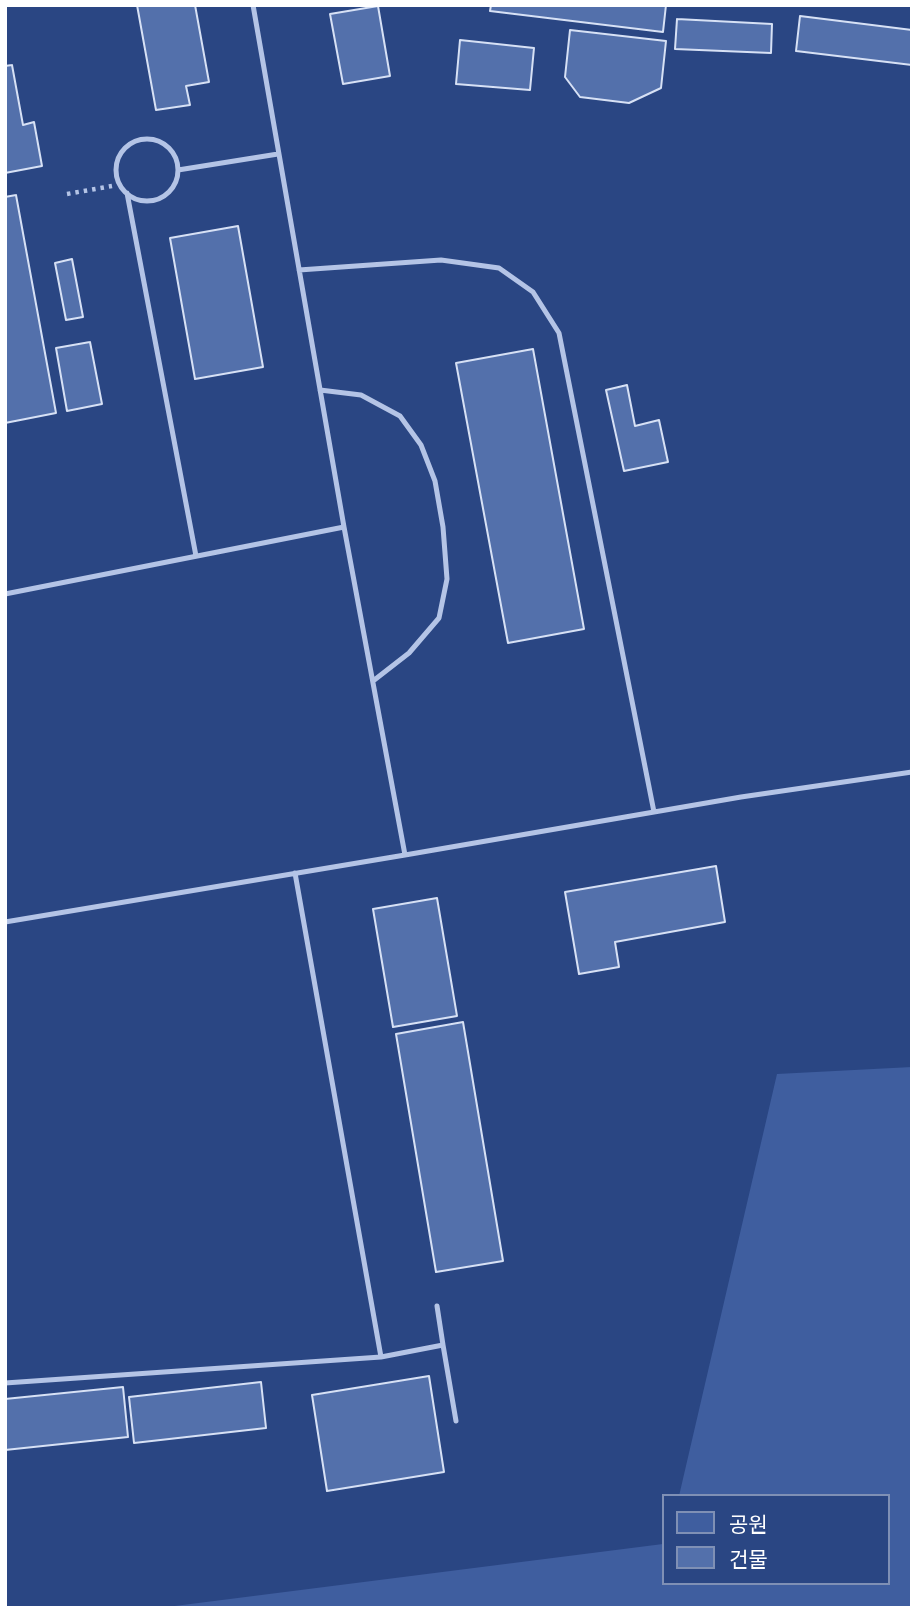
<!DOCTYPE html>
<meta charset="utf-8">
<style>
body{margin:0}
#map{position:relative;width:917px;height:1613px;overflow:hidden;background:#2a4683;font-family:Karla,"Noto Sans KR",sans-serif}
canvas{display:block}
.frame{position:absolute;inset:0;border:7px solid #fff;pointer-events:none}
.legend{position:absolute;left:662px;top:1494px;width:228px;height:91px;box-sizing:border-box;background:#2a4683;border:2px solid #7f90b5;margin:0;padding:9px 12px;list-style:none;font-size:21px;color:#fff}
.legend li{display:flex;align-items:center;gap:14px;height:35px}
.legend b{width:35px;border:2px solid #7f90b5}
</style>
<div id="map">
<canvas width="917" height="1613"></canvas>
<div class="frame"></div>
<ul class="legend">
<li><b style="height:19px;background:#3f5e9f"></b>공원</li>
<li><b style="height:19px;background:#5370ab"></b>건물</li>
</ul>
</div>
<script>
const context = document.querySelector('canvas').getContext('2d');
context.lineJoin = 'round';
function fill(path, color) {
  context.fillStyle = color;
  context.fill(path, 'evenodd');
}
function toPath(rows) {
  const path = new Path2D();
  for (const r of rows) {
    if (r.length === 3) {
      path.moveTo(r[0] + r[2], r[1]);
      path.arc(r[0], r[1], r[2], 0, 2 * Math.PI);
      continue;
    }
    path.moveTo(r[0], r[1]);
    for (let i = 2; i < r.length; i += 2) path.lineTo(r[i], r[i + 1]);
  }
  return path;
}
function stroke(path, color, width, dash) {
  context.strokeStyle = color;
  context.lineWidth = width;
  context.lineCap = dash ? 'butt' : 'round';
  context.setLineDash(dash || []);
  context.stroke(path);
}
fill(toPath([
 [912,1067,912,1608,159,1608,663,1544,663,1583,887,1583,887,1496,679,1496,777,1074]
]), '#3f5e9f');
const building = toPath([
 [137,5,195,5,209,82,186,86,190,105,156,110,137,5],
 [491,5,666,5,663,32,490,11,491,5],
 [378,6,390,76,343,84,330,14,378,6],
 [800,16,912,30,912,65,796,51,800,16],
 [677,19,772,24,771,53,675,49,677,19],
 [570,30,666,41,661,88,629,103,580,97,565,77,570,30],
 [460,40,534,48,530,90,456,84,460,40],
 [12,65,23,125,34,122,42,166,5,173,5,66,12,65],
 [16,195,56,413,5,423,5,197,16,195],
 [238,226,263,367,195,379,170,238,238,226],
 [72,259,83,317,66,320,55,263,72,259],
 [90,342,102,404,67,411,56,348,90,342],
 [533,349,584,629,508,643,456,363,533,349],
 [627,385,635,426,659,420,668,462,624,471,606,390,627,385],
 [716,866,725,922,615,942,619,967,579,974,565,892,716,866],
 [437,898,457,1016,393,1027,373,909,437,898],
 [463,1022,503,1261,436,1272,396,1034,463,1022],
 [429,1376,444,1472,327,1491,312,1395,429,1376],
 [261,1382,266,1428,134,1443,129,1397,261,1382],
 [123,1387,128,1437,5,1450,5,1399,123,1387]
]);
fill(building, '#5370ab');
stroke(building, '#d7e1f5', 2);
stroke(toPath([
 [67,194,112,186]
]), '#b4c4e6', 4.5, [3.5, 5]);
stroke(toPath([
 [147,170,31],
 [178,170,278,154],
 [127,193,196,556],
 [299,270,441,260,499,268,533,292,559,333,654,812],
 [320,390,361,395,400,416,421,445,435,481,443,527,447,579,439,618,409,653,373,681],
 [5,594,344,527,253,5],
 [405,855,741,797,912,772],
 [295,873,381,1357],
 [5,922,405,855,344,527],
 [443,1345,456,1421],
 [5,1383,381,1357,443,1345,437,1306]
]), '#b4c4e6', 5);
</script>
